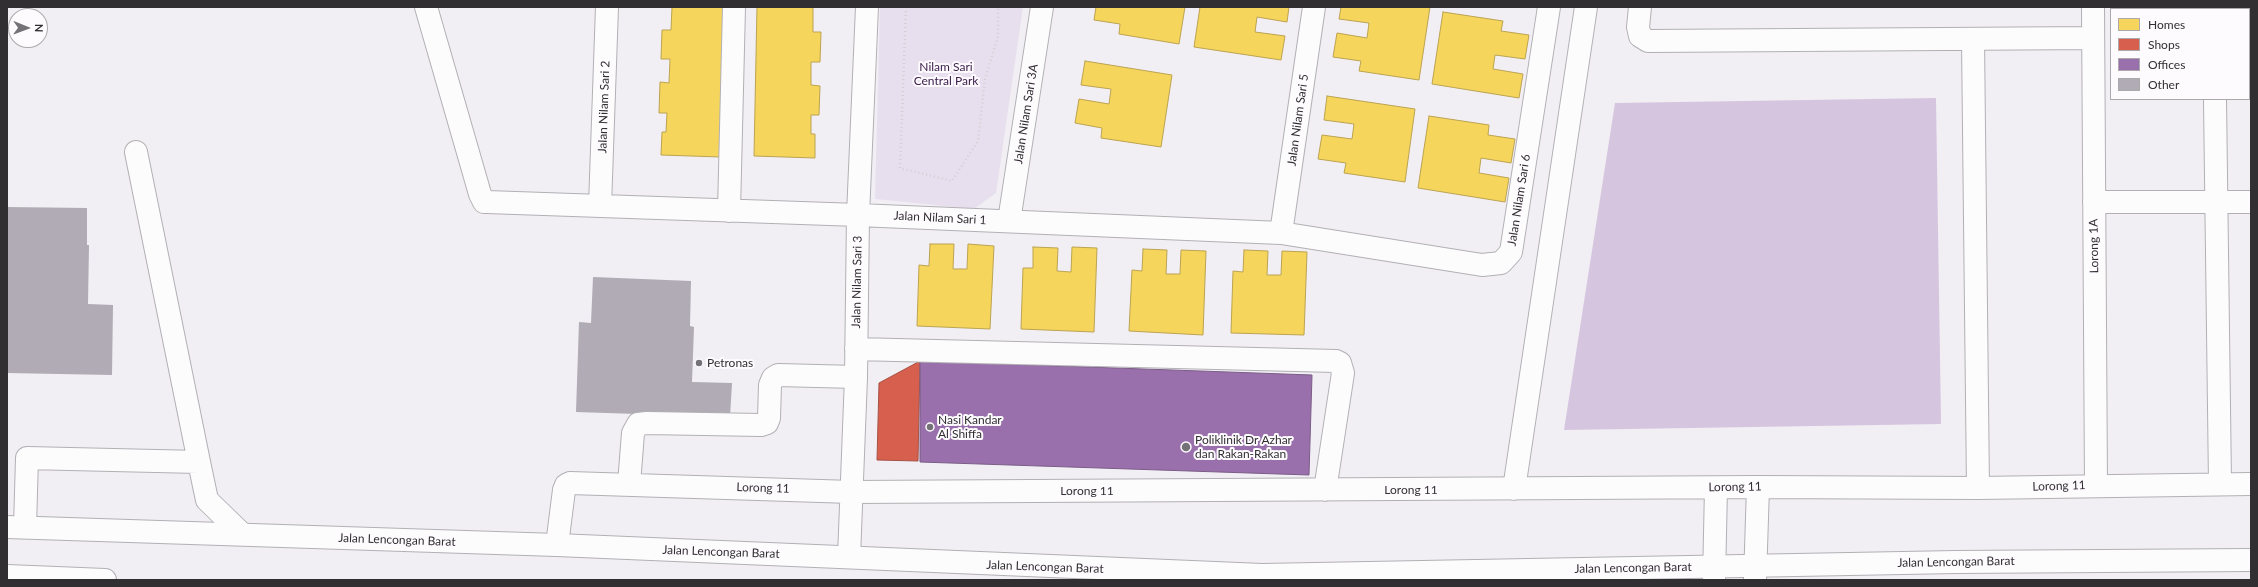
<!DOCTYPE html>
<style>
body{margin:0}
#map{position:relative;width:2258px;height:587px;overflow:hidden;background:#f1eef4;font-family:Lato,sans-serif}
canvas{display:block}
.frame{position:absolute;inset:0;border:8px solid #322f33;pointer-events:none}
.legend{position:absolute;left:2110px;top:8px;width:140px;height:92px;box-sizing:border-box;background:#fefbff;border:1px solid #aca9ad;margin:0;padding:5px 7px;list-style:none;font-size:12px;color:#322f33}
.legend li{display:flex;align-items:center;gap:8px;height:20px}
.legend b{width:20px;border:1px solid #aca9ad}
.north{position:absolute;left:8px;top:8px;width:40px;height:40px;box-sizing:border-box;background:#fefbff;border:1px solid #aca9ad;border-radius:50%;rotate:91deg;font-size:11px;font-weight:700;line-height:16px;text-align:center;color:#322f33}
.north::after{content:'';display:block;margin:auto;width:14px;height:18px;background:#757277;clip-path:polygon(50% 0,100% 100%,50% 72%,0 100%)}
</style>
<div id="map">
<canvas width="2258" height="587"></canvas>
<div class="frame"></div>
<ul class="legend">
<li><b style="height:11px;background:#f6d55c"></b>Homes</li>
<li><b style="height:11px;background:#d6604d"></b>Shops</li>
<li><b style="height:11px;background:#9970ab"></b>Offices</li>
<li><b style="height:11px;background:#b0abb4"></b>Other</li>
</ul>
<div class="north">N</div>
</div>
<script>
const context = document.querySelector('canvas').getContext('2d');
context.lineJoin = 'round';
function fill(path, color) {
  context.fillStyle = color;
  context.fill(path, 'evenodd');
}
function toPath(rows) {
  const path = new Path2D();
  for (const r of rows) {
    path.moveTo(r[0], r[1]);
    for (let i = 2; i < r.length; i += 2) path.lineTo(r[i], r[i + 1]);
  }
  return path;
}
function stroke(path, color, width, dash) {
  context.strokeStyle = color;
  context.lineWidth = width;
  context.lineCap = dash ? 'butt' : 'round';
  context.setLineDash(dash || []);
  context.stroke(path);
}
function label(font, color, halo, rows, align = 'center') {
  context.font = font + ' Lato,sans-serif';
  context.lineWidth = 4;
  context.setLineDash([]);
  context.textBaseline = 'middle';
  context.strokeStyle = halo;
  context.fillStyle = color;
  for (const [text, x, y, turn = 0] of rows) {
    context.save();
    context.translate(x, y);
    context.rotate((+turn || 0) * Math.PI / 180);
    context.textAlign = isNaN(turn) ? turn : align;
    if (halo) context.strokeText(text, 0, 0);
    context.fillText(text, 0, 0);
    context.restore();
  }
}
fill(toPath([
 [880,7,1023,7,996,193,974,209,875,199]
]), '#e8dfee');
fill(toPath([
 [1936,98,1941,424,1564,430,1615,103]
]), '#d6c5df');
const homes = toPath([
 [672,7,727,7,721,157,661,155,662,132,666,132,667,113,659,113,660,82,669,83,670,59,661,59,662,30,671,30,672,7],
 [757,7,813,7,813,32,821,32,820,62,811,62,811,85,820,86,819,115,811,115,811,134,815,134,815,158,754,156,757,7],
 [1096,7,1185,7,1179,44,1119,34,1120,24,1094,20,1096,7],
 [1200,7,1289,7,1287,22,1257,17,1255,32,1285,36,1281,60,1194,47,1200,7],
 [1341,7,1430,7,1419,80,1359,71,1361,61,1333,57,1337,33,1367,38,1369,23,1339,19,1341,7],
 [1443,12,1503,21,1501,31,1529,35,1525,59,1495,55,1493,69,1523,74,1519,98,1432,84,1443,12],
 [1085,61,1172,75,1161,147,1101,138,1102,128,1075,123,1079,99,1109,104,1111,89,1081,85,1085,61],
 [1327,96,1415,109,1405,182,1344,173,1346,163,1318,159,1322,135,1352,139,1354,124,1324,120,1327,96],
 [1429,116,1489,125,1488,135,1515,139,1511,163,1481,158,1479,173,1509,178,1505,202,1418,188,1429,116],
 [930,244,954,244,953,269,967,269,968,244,994,246,990,329,917,326,919,265,929,266,930,244],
 [1033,247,1058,248,1057,271,1071,272,1072,247,1097,248,1094,332,1021,329,1023,268,1033,268,1033,247],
 [1143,249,1167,250,1166,274,1180,274,1181,250,1206,251,1203,335,1129,331,1132,270,1142,271,1143,249],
 [1244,250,1268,251,1267,275,1281,275,1282,251,1307,252,1304,335,1231,333,1233,271,1243,272,1244,250]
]);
fill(homes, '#f6d55c');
stroke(homes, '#bba350', 1);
const shops = toPath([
 [920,361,918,461,877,460,879,383,920,361]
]);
fill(shops, '#d6604d');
stroke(shops, '#a55145', 1);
const offices = toPath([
 [920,361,1312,375,1309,475,920,462,920,361]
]);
fill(offices, '#9970ab');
stroke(offices, '#7a5c87', 1);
fill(toPath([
 [7,207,87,208,87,245,89,245,88,304,113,305,112,375,7,373],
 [593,277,691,281,690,326,694,327,692,382,732,383,730,417,576,412,579,322,591,323]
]), '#b0abb4');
const minor = toPath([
 [426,7,480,194,484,202,487,202,858,215,1281,233,1482,265,1501,263,1511,252,1549,7],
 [1640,7,1638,27,1640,36,1648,41,2092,38],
 [2093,7,2096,485],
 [2215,7,2215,9],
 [1973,40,1978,488],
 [2215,99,2220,484],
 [136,152,199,462],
 [2094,202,2251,202],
 [600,206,607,7],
 [729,211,734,7],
 [1009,221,1042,7],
 [1281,233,1314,7],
 [856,349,1336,361,1340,363,1343,373,1325,490],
 [629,484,633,433,638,424,647,423,761,425,767,423,769,418,770,385,773,378,778,375,856,377],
 [1514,489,1586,7],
 [25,527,27,458,199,462,207,500,242,534],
 [557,545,564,490,566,485,570,483,852,492,1758,487,1978,488,2251,484],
 [849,557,856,377,858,215,867,7],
 [1714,580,1716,488],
 [1755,580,1758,487]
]);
const highway = toPath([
 [7,527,557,545,1262,575,1956,562,2251,560],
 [7,576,105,580]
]);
stroke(minor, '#b2b0b4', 24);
stroke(highway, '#b2b0b4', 24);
stroke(toPath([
 [906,7,900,168,952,181,978,141,985,79,998,36,998,7]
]), '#d1d0d2', 2.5, [1, 3]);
stroke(minor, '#fdfcfd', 22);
stroke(highway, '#fdfcfd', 22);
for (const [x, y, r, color] of [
 [699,363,4,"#757277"],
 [930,427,4,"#757277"],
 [1186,447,5,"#757277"]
]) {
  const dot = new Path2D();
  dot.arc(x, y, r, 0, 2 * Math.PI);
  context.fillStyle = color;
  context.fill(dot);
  stroke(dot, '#fefbff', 1.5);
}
label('12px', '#3e204d', '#fefbff', [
 ["Nilam Sari",946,67],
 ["Central Park",946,81]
]);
label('12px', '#322f33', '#fefbff', [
 ["Jalan Nilam Sari 2",604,107,-88],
 ["Jalan Nilam Sari 3A",1026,114,-81],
 ["Jalan Nilam Sari 5",1298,120,-82],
 ["Jalan Nilam Sari 6",1519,200,-81],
 ["Jalan Nilam Sari 1",940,218,3],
 ["Lorong 1A",2094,246,-91],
 ["Jalan Nilam Sari 3",857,282,-89],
 ["Lorong 11",2059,486,-2],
 ["Lorong 11",1735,487,-1],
 ["Lorong 11",763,488,2],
 ["Lorong 11",1411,490],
 ["Lorong 11",1087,491],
 ["Jalan Lencongan Barat",397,540,2],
 ["Jalan Lencongan Barat",721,552,2],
 ["Jalan Lencongan Barat",1956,562,-1],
 ["Jalan Lencongan Barat",1045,567,2],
 ["Jalan Lencongan Barat",1633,568,-1]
]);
label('12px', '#322f33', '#fefbff', [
 ["Petronas",707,363],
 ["Nasi Kandar",938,420],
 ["Al Shiffa",938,434],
 ["Poliklinik Dr Azhar",1195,440],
 ["dan Rakan-Rakan",1195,454]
], 'left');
</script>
